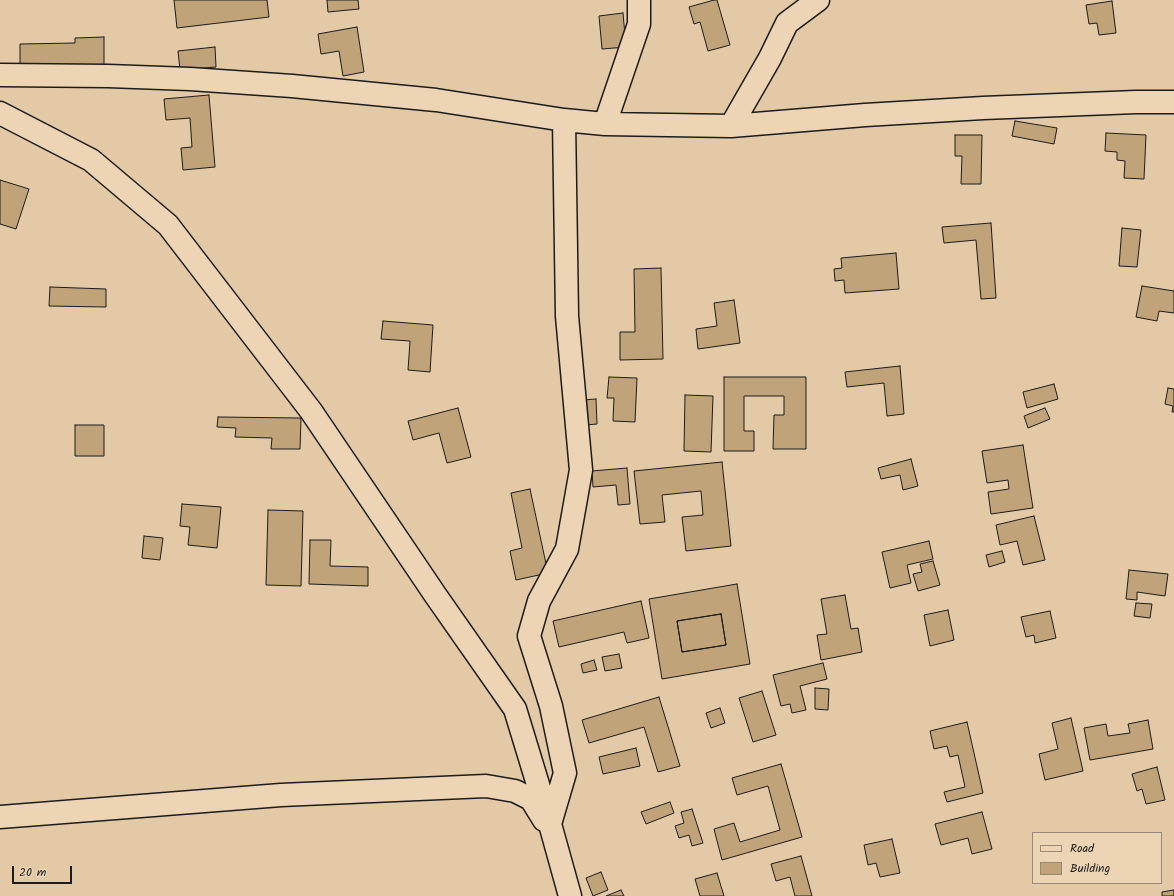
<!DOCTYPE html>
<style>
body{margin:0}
#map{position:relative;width:1174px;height:896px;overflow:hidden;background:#e3c9a5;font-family:Kalam,sans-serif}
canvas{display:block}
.legend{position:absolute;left:1032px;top:832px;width:130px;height:52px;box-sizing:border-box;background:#ecd4b4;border:1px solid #998a77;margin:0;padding:5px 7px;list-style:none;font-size:12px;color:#1c1c1c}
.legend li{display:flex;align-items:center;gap:8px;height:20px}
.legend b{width:20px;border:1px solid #998a77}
.scale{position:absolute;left:12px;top:866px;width:60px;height:18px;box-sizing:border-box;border:2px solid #1c1c1c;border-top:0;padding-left:5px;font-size:12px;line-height:14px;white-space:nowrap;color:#1c1c1c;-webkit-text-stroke:3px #ecd4b4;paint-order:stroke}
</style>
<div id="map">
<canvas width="1174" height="896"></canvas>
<ul class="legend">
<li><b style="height:5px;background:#ecd4b4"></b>Road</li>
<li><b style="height:11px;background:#c1a37a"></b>Building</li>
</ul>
<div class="scale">20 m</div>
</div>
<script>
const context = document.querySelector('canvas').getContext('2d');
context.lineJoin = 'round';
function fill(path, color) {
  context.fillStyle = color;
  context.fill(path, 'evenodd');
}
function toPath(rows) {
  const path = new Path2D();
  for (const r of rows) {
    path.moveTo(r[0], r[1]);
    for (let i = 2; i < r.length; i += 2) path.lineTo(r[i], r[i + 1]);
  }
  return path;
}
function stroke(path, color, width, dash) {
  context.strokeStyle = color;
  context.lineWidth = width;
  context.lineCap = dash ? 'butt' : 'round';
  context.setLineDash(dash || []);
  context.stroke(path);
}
const building = toPath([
 [174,0,267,0,269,17,177,28,174,0],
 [327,0,358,0,359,9,328,12,327,0],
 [714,0,717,0,730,45,708,51,700,22,694,24,689,7,714,0],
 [1112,1,1116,33,1099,35,1097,23,1089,24,1086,5,1112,1],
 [623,13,626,47,602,49,599,16,623,13],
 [357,27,364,72,343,76,339,51,321,54,318,34,357,27],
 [104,37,104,66,20,68,20,44,75,43,75,38,104,37],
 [215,47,216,67,180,70,178,51,215,47],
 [209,95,215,167,183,170,181,148,192,147,190,118,166,120,164,99,209,95],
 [1015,121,1057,128,1054,144,1012,136,1015,121],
 [1106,133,1146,135,1144,179,1124,178,1125,161,1117,160,1117,152,1105,151,1106,133],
 [955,135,982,135,981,184,961,184,962,156,955,156,955,135],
 [0,180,29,189,16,229,0,224,0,180],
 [991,223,996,298,981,299,976,240,944,243,942,227,991,223],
 [1122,228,1141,230,1137,267,1119,266,1122,228],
 [896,253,899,289,845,293,844,280,835,281,834,269,842,268,841,258,896,253],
 [661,268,663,359,620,360,620,332,635,332,634,269,661,268],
 [1142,286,1174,291,1174,313,1159,311,1157,321,1136,317,1142,286],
 [50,287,106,289,106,307,49,306,50,287],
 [734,300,740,343,698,349,696,329,717,326,714,303,734,300],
 [383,321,433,325,430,372,408,370,410,341,381,339,383,321],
 [900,366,904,414,887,416,884,383,847,387,845,372,900,366],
 [609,377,637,378,635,422,613,421,614,398,607,398,609,377],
 [724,377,806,377,806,449,773,449,774,415,784,415,784,396,744,396,744,431,754,431,754,451,724,451,724,377],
 [1054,384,1058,399,1027,408,1023,392,1054,384],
 [1168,388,1174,389,1174,412,1172,412,1173,406,1165,404,1168,388],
 [685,395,713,396,711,452,684,451,685,395],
 [596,399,597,424,586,425,584,400,596,399],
 [458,408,471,457,447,463,439,433,413,440,408,421,458,408],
 [1045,408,1050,419,1028,428,1024,416,1045,408],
 [218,417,301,418,300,449,271,449,272,438,235,437,236,428,217,427,218,417],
 [75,425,104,425,104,456,75,456,75,425],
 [1023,445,1033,508,991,514,988,492,1009,489,1008,480,987,483,982,451,1023,445],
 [911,459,918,486,903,490,900,475,881,479,878,468,911,459],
 [722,462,731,546,686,551,682,517,703,515,701,491,662,495,665,522,640,524,634,471,722,462],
 [627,468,630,504,618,505,616,485,593,487,592,471,627,468],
 [530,489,548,573,516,580,510,551,522,548,511,493,530,489],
 [182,504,221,507,217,548,188,545,190,527,180,526,182,504],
 [268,510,303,511,301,586,266,585,268,510],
 [1034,516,1045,560,1023,565,1017,541,1000,545,996,525,1034,516],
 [144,536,163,538,160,560,142,558,144,536],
 [310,540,331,540,330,566,368,567,368,586,309,584,310,540],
 [929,541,933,559,907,565,911,583,890,588,882,552,929,541],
 [1002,551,1005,562,989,567,986,555,1002,551],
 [933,561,940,585,918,591,913,574,922,572,920,564,933,561],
 [1129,570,1168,574,1165,596,1137,592,1137,600,1126,599,1129,570],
 [737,584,750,664,662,679,649,599,737,584],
 [721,614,726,645,682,652,677,621,721,614],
 [845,595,851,629,858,628,862,652,821,660,817,635,827,634,821,599,845,595],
 [641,601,649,638,627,643,624,632,559,647,553,621,641,601],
 [1136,603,1152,604,1150,618,1134,616,1136,603],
 [948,610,954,640,930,646,924,615,948,610],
 [1050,611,1056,638,1035,643,1034,635,1026,637,1021,617,1050,611],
 [721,614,726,645,682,652,677,621,721,614],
 [619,654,622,668,605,671,602,657,619,654],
 [594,660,597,670,583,673,581,664,594,660],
 [823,663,827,679,800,686,806,710,792,713,790,704,781,706,773,675,823,663],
 [815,688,829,689,828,710,815,709,815,688],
 [762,691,776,735,753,742,739,698,762,691],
 [659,697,680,766,658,772,644,727,589,743,582,720,659,697],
 [720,708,725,723,711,728,706,713,720,708],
 [1071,718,1083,771,1045,780,1039,754,1058,749,1052,723,1071,718],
 [1148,720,1153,749,1090,760,1084,728,1106,724,1108,736,1130,733,1128,724,1148,720],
 [967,722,983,793,947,802,944,792,965,787,958,755,950,757,947,746,934,749,930,731,967,722],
 [636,748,640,766,603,774,599,757,636,748],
 [781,764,802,837,722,860,714,829,734,823,740,842,780,830,768,786,737,795,732,778,781,764],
 [1157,767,1165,800,1146,804,1142,789,1137,791,1132,774,1157,767],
 [670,802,674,813,646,824,641,812,670,802],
 [692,809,703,843,692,846,689,835,679,838,675,826,684,823,681,812,692,809],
 [982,812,992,849,972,854,968,838,941,845,935,824,982,812],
 [892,839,900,873,880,877,876,863,868,865,864,845,892,839],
 [801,856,812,896,795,896,790,877,776,881,771,864,801,856],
 [601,872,608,890,593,896,586,878,601,872],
 [717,873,724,896,700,896,695,879,717,873],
 [621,890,624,896,606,896,621,890],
 [1174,890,1174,896,1162,896,1162,892,1174,890]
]);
fill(building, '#c1a37a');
stroke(building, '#1c1c1c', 1);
const street = toPath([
 [0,75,108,76,190,79,292,86,436,100,564,120,605,124,731,126,865,115,983,108,1136,102,1174,102],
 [0,113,91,160,168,225,311,411,436,596,515,709,550,824,570,896],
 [605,124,639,24,639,0],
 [731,126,770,58,787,23,818,0],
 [0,817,281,795,486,786,515,791,531,799,544,820],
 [550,824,565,773,551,706,529,636,539,601,567,549,581,470,567,316,564,120]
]);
stroke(street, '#1c1c1c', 25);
stroke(street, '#ecd4b4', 22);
</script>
